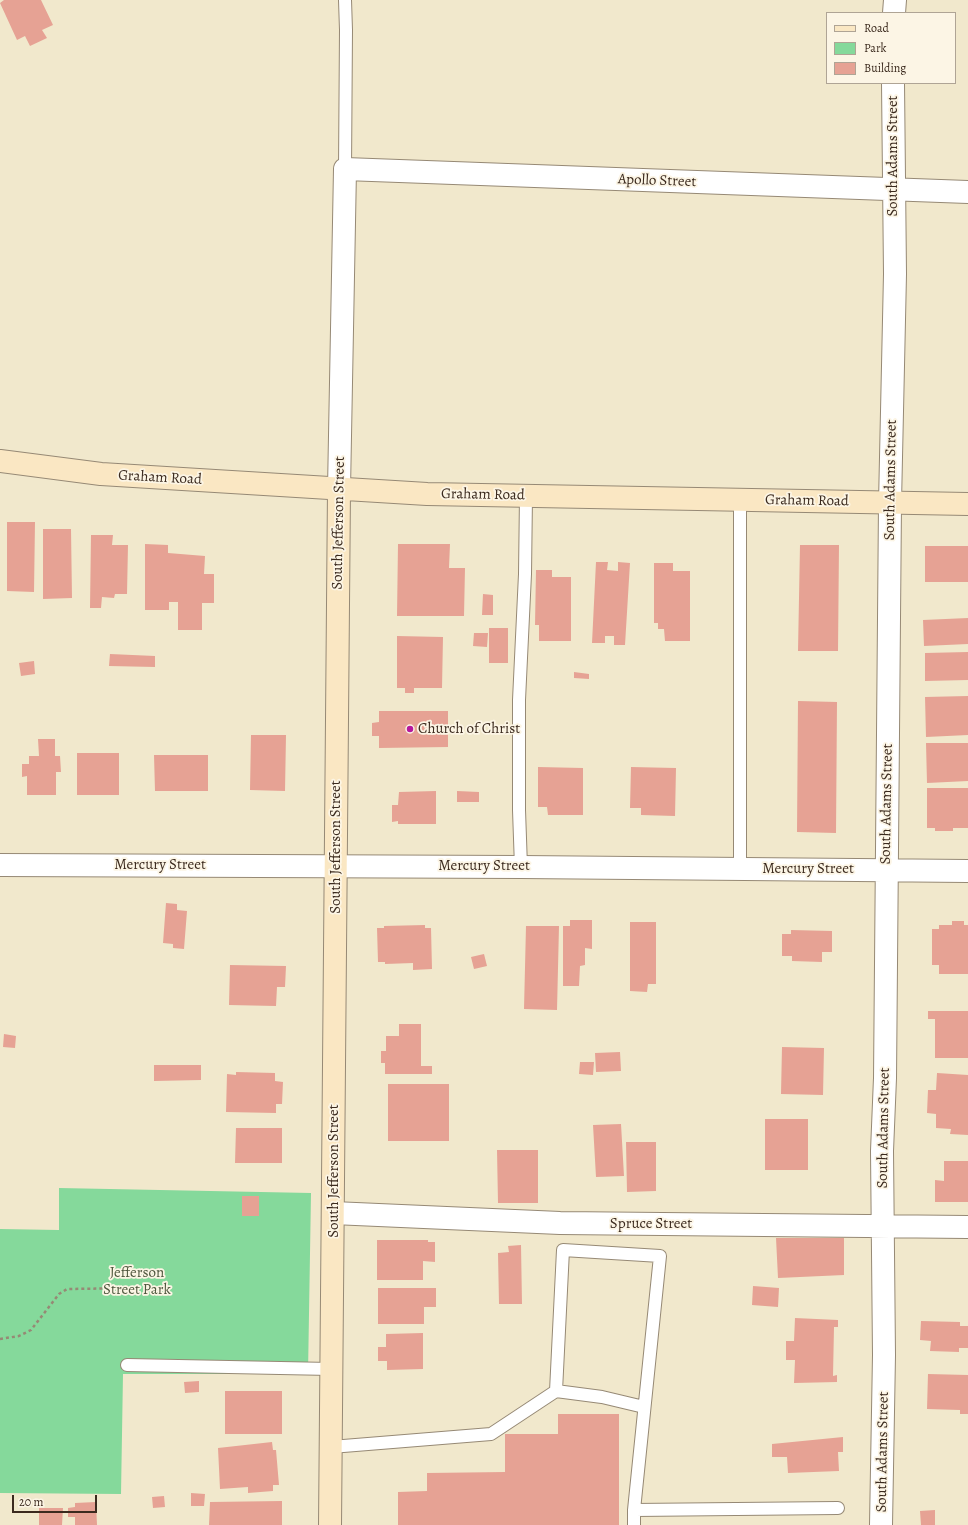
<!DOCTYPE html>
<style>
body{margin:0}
#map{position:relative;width:968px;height:1525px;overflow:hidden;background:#f1e8cc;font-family:Alegreya,serif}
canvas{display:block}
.legend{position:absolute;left:826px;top:12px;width:130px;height:72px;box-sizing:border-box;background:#fcf5e5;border:1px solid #afa495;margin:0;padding:5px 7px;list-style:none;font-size:12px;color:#3b2a1e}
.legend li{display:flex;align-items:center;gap:8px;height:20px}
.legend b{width:20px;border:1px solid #afa495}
.scale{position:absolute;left:12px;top:1495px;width:85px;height:18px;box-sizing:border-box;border:2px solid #3b2a1e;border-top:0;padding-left:5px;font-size:12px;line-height:14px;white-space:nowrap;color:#3b2a1e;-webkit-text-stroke:3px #fcf5e5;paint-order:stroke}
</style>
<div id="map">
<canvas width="968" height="1525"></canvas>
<ul class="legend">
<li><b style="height:5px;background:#fae7c3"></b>Road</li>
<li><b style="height:11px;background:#85d99b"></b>Park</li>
<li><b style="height:11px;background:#e6a294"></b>Building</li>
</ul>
<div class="scale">20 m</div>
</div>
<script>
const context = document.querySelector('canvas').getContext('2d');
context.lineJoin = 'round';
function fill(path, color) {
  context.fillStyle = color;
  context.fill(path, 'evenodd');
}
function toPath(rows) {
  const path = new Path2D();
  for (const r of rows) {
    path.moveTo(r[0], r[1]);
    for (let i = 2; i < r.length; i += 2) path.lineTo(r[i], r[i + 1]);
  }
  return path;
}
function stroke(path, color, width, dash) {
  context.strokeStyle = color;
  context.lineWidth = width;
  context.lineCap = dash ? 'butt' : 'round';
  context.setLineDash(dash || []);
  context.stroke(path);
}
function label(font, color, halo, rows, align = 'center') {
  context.font = font + ' Alegreya,serif';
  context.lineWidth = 3.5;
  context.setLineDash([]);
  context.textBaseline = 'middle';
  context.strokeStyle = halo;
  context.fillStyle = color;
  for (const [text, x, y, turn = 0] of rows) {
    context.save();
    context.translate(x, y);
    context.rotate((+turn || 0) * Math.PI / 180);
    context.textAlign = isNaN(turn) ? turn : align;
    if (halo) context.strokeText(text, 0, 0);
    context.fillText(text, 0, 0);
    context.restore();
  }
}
fill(toPath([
 [59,1188,311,1193,308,1374,123,1374,121,1494,0,1493,0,1229,59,1230]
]), '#85d99b');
fill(toPath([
 [4,0,41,0,53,25,42,30,47,38,30,46,25,36,17,40,0,3],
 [7,522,35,522,34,592,7,591],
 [43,529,71,529,72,598,43,599],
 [91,535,113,535,112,545,128,545,127,594,115,594,114,598,102,597,101,608,90,608],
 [145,544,168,545,168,553,205,556,204,574,214,574,214,603,202,603,202,630,178,630,178,602,169,602,169,610,145,610],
 [398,544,450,544,449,568,465,568,464,616,397,616],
 [800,545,839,545,838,651,798,651],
 [925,546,968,546,968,582,925,582],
 [596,562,608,562,607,570,618,571,618,562,630,563,625,645,614,645,614,636,605,636,605,643,592,643],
 [654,563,673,563,673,571,690,571,690,641,665,641,664,629,658,629,658,623,654,623],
 [536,570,552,570,552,577,571,577,571,641,539,641,539,625,535,625],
 [483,594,493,595,493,615,482,615],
 [968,618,968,644,924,646,923,620],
 [489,628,508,628,508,663,489,663],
 [474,633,488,633,487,647,473,646],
 [397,636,443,637,442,688,414,688,414,693,405,693,405,688,397,688],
 [968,652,968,680,925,681,925,653],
 [110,654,155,656,155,667,109,666],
 [34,661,35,674,21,676,19,663],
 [574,672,589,674,589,679,574,678],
 [968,696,968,735,926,737,925,697],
 [798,701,837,702,836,833,797,832],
 [379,711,448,711,448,747,379,748,379,736,372,736,372,723,379,722],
 [251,735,286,735,285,791,250,790],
 [38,739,55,739,55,756,60,756,61,772,56,772,56,795,27,795,27,776,22,777,22,764,29,764,29,756,39,756],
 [926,743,968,743,968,781,927,783],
 [77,753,119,753,119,795,77,795],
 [154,755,208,755,208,791,155,791],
 [538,767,583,768,583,815,548,815,547,807,538,807],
 [631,767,676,768,675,816,641,815,641,808,630,808],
 [927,788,968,788,968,828,953,828,953,831,935,831,935,828,927,828],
 [436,791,436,824,398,824,398,821,392,822,392,805,398,805,399,792],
 [457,791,479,792,479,802,457,802],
 [166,903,177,904,177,910,187,911,184,949,173,948,173,944,163,943],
 [570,920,592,920,592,949,585,948,585,965,580,966,579,986,563,986,563,926,570,926],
 [952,921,964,921,964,925,968,925,968,974,939,974,939,965,932,965,932,929,939,929,939,925,952,925],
 [630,922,656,922,656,984,648,984,647,992,630,991],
 [425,925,425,928,431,928,432,969,413,970,413,963,385,964,385,962,378,962,377,928,384,928,384,926],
 [526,926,559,926,557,1010,524,1009],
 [791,930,832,931,832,952,822,952,822,962,792,961,792,956,782,956,782,934,791,934],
 [484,954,487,966,474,969,471,957],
 [230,965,286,966,285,987,277,987,276,1006,229,1005],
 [928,1011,968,1011,968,1058,935,1058,935,1019,928,1019],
 [399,1024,421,1024,421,1066,432,1066,432,1074,385,1074,385,1063,381,1063,381,1051,386,1051,386,1036,399,1036],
 [4,1034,16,1036,15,1048,3,1047],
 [782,1047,824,1048,823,1095,781,1094],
 [620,1052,621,1071,596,1072,595,1053],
 [580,1062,594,1062,593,1075,579,1074],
 [154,1065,201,1065,201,1080,154,1081],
 [236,1072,275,1073,275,1081,283,1082,282,1104,276,1104,276,1113,226,1112,227,1074,236,1075],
 [937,1073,968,1075,968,1135,950,1134,951,1129,936,1128,936,1114,927,1113,928,1090,936,1090],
 [388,1084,449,1084,449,1141,388,1141],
 [765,1119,808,1119,808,1170,765,1170],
 [621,1124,624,1176,596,1177,593,1125],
 [236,1128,282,1128,282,1163,235,1163],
 [626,1142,656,1142,656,1191,627,1192],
 [497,1150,538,1150,538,1203,498,1203],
 [944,1161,968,1161,968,1202,935,1202,935,1180,944,1181],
 [242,1196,259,1196,259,1216,242,1216],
 [776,1238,844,1238,844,1275,778,1278],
 [377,1240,428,1240,428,1242,435,1242,435,1262,423,1261,423,1280,377,1280],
 [521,1245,522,1304,499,1304,498,1253,509,1252,508,1246],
 [753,1286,779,1288,778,1307,752,1305],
 [378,1288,436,1288,436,1307,424,1307,424,1324,378,1324],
 [795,1318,838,1320,838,1327,834,1327,833,1376,837,1375,837,1382,794,1383,795,1360,786,1360,786,1341,794,1341],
 [921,1321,960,1322,960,1326,968,1326,968,1348,959,1348,959,1352,930,1351,931,1341,920,1340],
 [423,1333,423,1369,387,1370,387,1361,378,1361,378,1347,386,1347,386,1334],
 [928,1374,968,1375,968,1414,960,1414,960,1410,927,1409],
 [199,1381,199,1392,185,1393,184,1382],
 [225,1391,282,1391,282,1434,225,1434],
 [558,1414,619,1414,619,1525,398,1525,398,1492,427,1491,427,1473,505,1472,505,1434,558,1434],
 [843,1437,843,1452,838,1452,839,1471,788,1473,787,1457,772,1457,772,1444],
 [272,1442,273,1450,276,1450,279,1485,273,1485,273,1491,248,1493,248,1487,220,1489,218,1448],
 [191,1493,205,1494,204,1506,191,1506],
 [164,1496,165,1507,153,1508,152,1497],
 [282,1501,282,1525,209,1525,210,1502],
 [96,1502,97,1525,75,1525,75,1517,68,1517,68,1508,75,1507,75,1503],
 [39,1508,63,1508,62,1525,39,1525],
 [935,1510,935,1525,921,1525,920,1511]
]), '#e6a294');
const lane = toPath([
 [345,0,346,30,345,169],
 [740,500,740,869],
 [521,867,519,810,519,700,525,574,526,496],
 [127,1365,331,1369],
 [556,1391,563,1250,660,1256,634,1510],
 [331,1447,491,1434,556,1391,602,1397,644,1407],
 [634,1525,634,1510,838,1508]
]);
const street = toPath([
 [894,13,895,0],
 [339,489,345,169,968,192],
 [0,865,521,867,968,871],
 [333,1213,560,1223,968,1227],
 [881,1525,884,1355,882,1151,885,1078,890,503,895,274,893,83]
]);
const secondary = toPath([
 [0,461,101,474,427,494,968,504],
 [330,1525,339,489]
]);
stroke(lane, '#968975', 14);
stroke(street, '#968975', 24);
stroke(secondary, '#968975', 24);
stroke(toPath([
 [0,1339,19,1336,31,1330,59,1294,67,1289,138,1288]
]), '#968975', 2.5, [3, 3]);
stroke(lane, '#fff', 12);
stroke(street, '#fff', 22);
stroke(secondary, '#fae7c3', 22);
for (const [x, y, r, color] of [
 [410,729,4,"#b5179e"]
]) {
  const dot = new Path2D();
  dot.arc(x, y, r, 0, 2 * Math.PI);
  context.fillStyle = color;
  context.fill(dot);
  stroke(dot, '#fcf5e5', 1.5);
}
label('15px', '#3b2a1e', '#fcf5e5', [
 ["South Adams Street",893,156,-90],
 ["Apollo Street",657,181,2],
 ["Graham Road",160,478,3],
 ["South Adams Street",891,480,-89],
 ["Graham Road",483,495,1],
 ["Graham Road",807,501,1],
 ["South Jefferson Street",339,523,-89],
 ["South Adams Street",887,804,-89],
 ["South Jefferson Street",336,847,-90],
 ["Mercury Street",160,865],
 ["Mercury Street",484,866],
 ["Mercury Street",808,869],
 ["South Adams Street",884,1128,-89],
 ["South Jefferson Street",334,1171,-90],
 ["Spruce Street",651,1224],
 ["South Adams Street",883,1452,-89]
]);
label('15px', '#3b2a1e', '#fcf5e5', [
 ["Church of Christ",418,729]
], 'left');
label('15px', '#4e563d', '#fcf5e5', [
 ["Jefferson",137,1273],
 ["Street Park",137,1290]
]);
</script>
